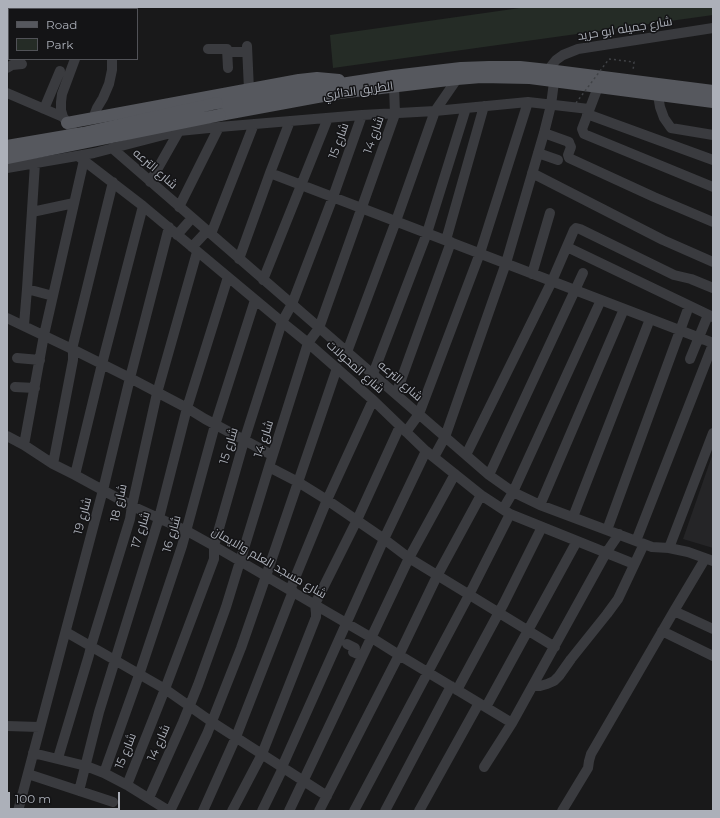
<!DOCTYPE html>
<meta charset="utf-8">
<style>
body{margin:0}
#map{position:relative;width:720px;height:818px;overflow:hidden;background:#19191a;font-family:Montserrat,sans-serif}
canvas{display:block}
.frame{position:absolute;inset:0;border:8px solid #acb0b9;pointer-events:none}
.legend{position:absolute;left:8px;top:8px;width:130px;height:52px;box-sizing:border-box;background:#141416;border:1px solid #515257;margin:0;padding:5px 7px;list-style:none;font-size:12px;color:#acb0b9}
.legend li{display:flex;align-items:center;gap:8px;height:20px}
.legend b{width:20px;border:1px solid #515257}
.scale{position:absolute;left:8px;top:792px;width:112px;height:18px;box-sizing:border-box;border:2px solid #acb0b9;border-top:0;padding-left:5px;font-size:12px;line-height:14px;white-space:nowrap;color:#acb0b9;-webkit-text-stroke:3px #141416;paint-order:stroke}
</style>
<div id="map">
<canvas width="720" height="818"></canvas>
<div class="frame"></div>
<ul class="legend">
<li><b style="height:5px;background:#56585e"></b>Road</li>
<li><b style="height:11px;background:#252c26"></b>Park</li>
</ul>
<div class="scale">100 m</div>
</div>
<script>
const context = document.querySelector('canvas').getContext('2d');
context.lineJoin = 'round';
function fill(path, color) {
  context.fillStyle = color;
  context.fill(path, 'evenodd');
}
function toPath(rows) {
  const path = new Path2D();
  for (const r of rows) {
    path.moveTo(r[0], r[1]);
    for (let i = 2; i < r.length; i += 2) path.lineTo(r[i], r[i + 1]);
  }
  return path;
}
function stroke(path, color, width, dash) {
  context.strokeStyle = color;
  context.lineWidth = width;
  context.lineCap = dash ? 'butt' : 'round';
  context.setLineDash(dash || []);
  context.stroke(path);
}
function label(font, color, halo, rows, align = 'center') {
  context.font = font + ' Montserrat,Cairo,sans-serif';
  context.lineWidth = 3;
  context.setLineDash([]);
  context.textBaseline = 'middle';
  context.strokeStyle = halo;
  context.fillStyle = color;
  for (const [text, x, y, turn = 0] of rows) {
    context.save();
    context.translate(x, y);
    context.rotate((+turn || 0) * Math.PI / 180);
    context.textAlign = isNaN(turn) ? turn : align;
    if (halo) context.strokeText(text, 0, 0);
    context.fillText(text, 0, 0);
    context.restore();
  }
}
fill(toPath([
 [713,453,713,548,683,539]
]), '#252527');
fill(toPath([
 [527,7,713,7,713,15,333,68,330,35]
]), '#252c26');
stroke(toPath([
 [609,59,634,62,633,71]
]), '#404246', 1.5, [2, 3]);
stroke(toPath([
 [82,7,82,9],
 [32,9,33,7],
 [94,9,95,7],
 [121,9,122,7],
 [247,46,249,90],
 [208,49,227,49,228,68],
 [227,52,247,52],
 [7,68,12,65,22,64],
 [548,70,556,60,563,55,578,49,713,28],
 [598,87,582,129,584,134,713,187],
 [7,93,63,117],
 [658,95,660,107,664,118,671,128,713,135],
 [44,109,60,71],
 [587,114,713,160],
 [95,118,95,113,97,108,103,98,109,84,112,70,112,59],
 [72,129,63,117,61,110,61,102,62,94,75,59],
 [544,133,569,142,570,145,571,147,568,155,569,158,654,197,713,222],
 [112,148,489,475,513,492,540,505,652,547,669,548,688,552,713,561],
 [538,153,558,160],
 [78,156,143,206,282,322,308,343,373,400,426,451,481,495,510,514,634,564],
 [7,168,94,153,179,131,219,127,362,115,435,111,528,102,589,109],
 [270,173,713,343],
 [532,173,663,240,713,262],
 [150,182,179,131],
 [179,207,219,127],
 [32,212,74,203],
 [211,234,254,124],
 [177,235,192,218],
 [446,240,484,106],
 [192,247,207,231],
 [567,247,713,317],
 [239,259,270,173,290,121],
 [532,274,550,213],
 [263,280,328,118],
 [27,289,53,296],
 [7,318,72,349,130,378,187,408,205,419,272,455],
 [24,325,27,289,35,163],
 [347,352,396,221,435,111,457,79],
 [17,358,40,360],
 [690,359,708,315],
 [373,374,427,233,466,108],
 [15,387,35,388],
 [396,394,451,242],
 [406,432,419,414,480,253,528,102],
 [7,436,24,445,53,464,75,475,132,506,187,531,214,546,372,638,399,655,512,723],
 [24,445,44,335,84,160],
 [466,455,552,281,574,230,576,228,580,229,674,275,691,279,713,288],
 [434,457,445,437,506,263,544,133,551,105,554,82],
 [53,464,73,360,73,353,72,349,113,182],
 [269,467,298,482,327,500,384,539,409,558,555,647],
 [75,475,102,364,143,206],
 [489,475,583,273],
 [540,505,624,309],
 [503,509,513,492,601,300],
 [573,517,650,319],
 [607,530,689,306],
 [636,541,713,344],
 [669,548,713,433],
 [290,590,327,500,373,400],
 [674,611,713,629],
 [662,631,713,656],
 [66,632,165,689,212,722,327,796],
 [347,644,355,648,353,652,362,656],
 [533,686,540,686,547,684,554,681,559,676,571,659,607,614,618,599,627,580,644,544],
 [457,690,504,603,542,527],
 [486,707,577,541],
 [7,726,39,727],
 [33,753,86,766,104,773,127,785,169,811],
 [58,758,89,655,91,646,130,519,132,506,157,393,197,252],
 [484,767,512,723,606,553,619,534],
 [104,773,139,675,182,546,215,425,255,300],
 [28,774,113,802],
 [127,785,165,689,214,559,214,546,244,441,282,322,292,304,333,197,362,115],
 [79,791,99,712,159,518,187,408,228,277],
 [149,798,183,722,198,685,226,607,269,467,308,343,319,328,395,114,394,86],
 [18,811,103,490,130,378,169,227],
 [170,811,207,734,241,648,266,576,337,368],
 [203,811,236,737,293,591],
 [232,811,262,754,316,617,316,613,315,604,357,520,400,426],
 [262,811,281,772,282,767,384,539,426,451],
 [289,811,409,558,455,474],
 [319,811,399,655,437,576,481,495],
 [354,811,469,595,510,514],
 [385,811,451,686],
 [419,811,479,703],
 [562,811,588,768,589,761,591,754,674,611,705,559]
]), '#3a3b3f', 10);
stroke(toPath([
 [217,103,393,76,461,68,489,67,520,67,548,70,713,91],
 [220,115,339,93,457,79,481,77,530,78,713,102],
 [67,123,299,80,317,78,339,80]
]), '#56585e', 12);
stroke(toPath([
 [576,103,609,59]
]), '#404246', 1.5, [2, 3]);
stroke(toPath([
 [7,146,83,133,217,103],
 [7,158,220,115]
]), '#56585e', 12);
label('12px', '#acb0b9', '#141416', [
 ["شارع جميله ابو حريد",625,29,-9],
 ["الطريق الدائري",358,91,-8],
 ["شارع 14",374,135,-71],
 ["شارع 15",339,141,-70],
 ["شارع الترعه",155,169,41],
 ["شارع المحولات",355,367,42],
 ["شارع الترعه",400,381,41],
 ["شارع 14",264,439,-72],
 ["شارع 15",229,446,-73],
 ["شارع 18",119,503,-77],
 ["شارع 19",83,516,-75],
 ["شارع 17",141,530,-73],
 ["شارع 16",172,534,-74],
 ["شارع مسجد العلم والايمان",269,563,30],
 ["شارع 14",159,743,-66],
 ["شارع 15",126,751,-68]
]);
</script>
